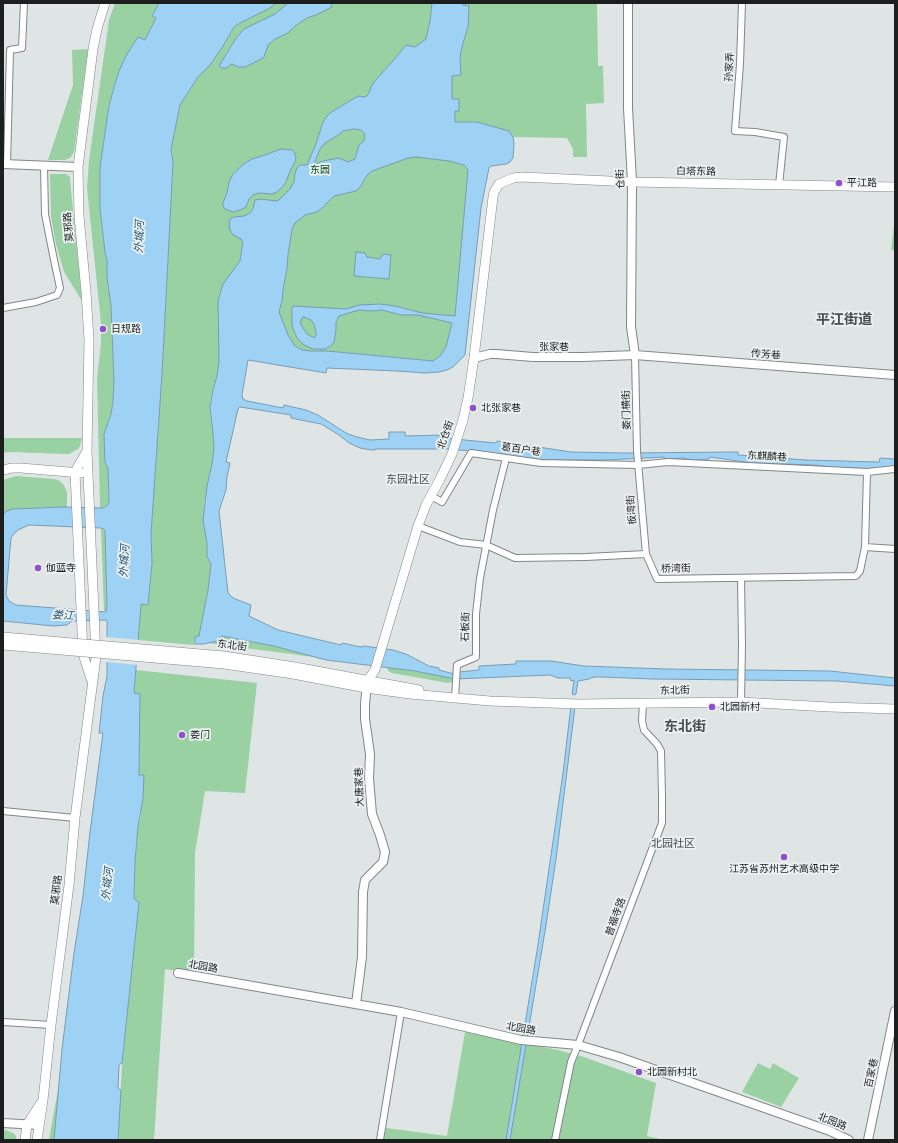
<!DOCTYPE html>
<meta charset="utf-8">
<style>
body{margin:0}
#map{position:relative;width:898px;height:1143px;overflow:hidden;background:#dfe5e5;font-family:"DM Sans",sans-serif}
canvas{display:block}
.frame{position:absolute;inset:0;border:4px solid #1d1f1f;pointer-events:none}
</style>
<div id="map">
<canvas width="898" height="1143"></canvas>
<div class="frame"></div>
</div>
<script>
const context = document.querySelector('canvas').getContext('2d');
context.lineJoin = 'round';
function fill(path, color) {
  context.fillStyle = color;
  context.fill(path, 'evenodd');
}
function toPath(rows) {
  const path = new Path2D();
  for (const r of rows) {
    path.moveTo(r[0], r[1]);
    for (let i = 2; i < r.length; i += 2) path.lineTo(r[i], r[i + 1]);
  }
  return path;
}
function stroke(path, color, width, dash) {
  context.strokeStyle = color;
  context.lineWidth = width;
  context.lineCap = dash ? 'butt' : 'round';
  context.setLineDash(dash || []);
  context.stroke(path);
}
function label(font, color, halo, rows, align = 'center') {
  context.font = font + ' "DM Sans","Noto Sans SC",sans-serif';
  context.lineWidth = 3.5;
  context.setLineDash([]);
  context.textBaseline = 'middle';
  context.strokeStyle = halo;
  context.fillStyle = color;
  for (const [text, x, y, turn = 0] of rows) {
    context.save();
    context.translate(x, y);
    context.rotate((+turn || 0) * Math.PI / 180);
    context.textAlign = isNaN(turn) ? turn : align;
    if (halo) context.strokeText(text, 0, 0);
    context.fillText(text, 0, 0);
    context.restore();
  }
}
fill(toPath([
 [115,3,159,3,152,16,156,18,145,40,138,37,114,87,109,106,101,161,100,186,100,209,105,252,107,260,107,277,111,306,114,380,113,401,111,414,104,434,105,462,108,468,109,501,107,506,100,508,97,378,101,343,101,323,87,188,89,160,109,20],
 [277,3,557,3,597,4,598,66,603,66,604,103,586,104,587,157,573,157,573,149,567,138,513,137,468,173,455,316,446,347,440,356,437,359,433,361,324,351,220,351,219,362,217,376,210,402,210,407,213,433,214,448,212,464,204,504,204,529,207,536,207,557,211,564,208,590,199,637,195,637,194,645,138,640,141,604,148,605,152,563,151,534,162,374,173,163,171,149,180,105,198,77,210,65,223,46,234,27,240,23,268,9],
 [88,49,74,152,70,158,65,160,48,160,73,85,72,50],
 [50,174,66,174,70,177,70,179,82,301,64,272,56,244,51,217],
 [895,217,895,250,891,250],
 [3,438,82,438,80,446,78,449,69,454,65,454,11,452,3,453],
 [16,476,54,479,58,480,63,484,67,492,67,507,13,509,3,514,3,480],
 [101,528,105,531,107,606,107,610,104,612],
 [222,636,274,646,321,658,208,643,218,641],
 [387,667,415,671,438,675,454,679,453,682,448,683,392,673,388,671],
 [136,670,257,683,245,793,205,791,195,853,194,974,165,969,154,1140,118,1140,122,1063,139,902,135,900,134,897,135,861,138,827,141,815,143,775,139,775,140,694,134,693],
 [465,1032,558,1050,581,1056,656,1083,647,1136,665,1140,384,1140,386,1128,447,1136],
 [758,1063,770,1069,773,1063,799,1078,781,1107,742,1092],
 [59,1085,54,1140,49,1140,53,1117],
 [3,1130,8,1131,13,1133,16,1136,16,1140,3,1140]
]), '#9ad1a2');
const water = toPath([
 [159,3,277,3,268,9,240,23,234,27,223,46,210,65,198,77,180,105,171,149,173,163,162,374,151,534,152,563,148,605,141,604,134,693,140,694,139,775,144,775,143,798,138,827,135,861,134,897,135,900,139,902,122,1063,119,1065,118,1088,121,1090,118,1140,54,1140,62,1049,74,953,83,896,90,832,103,733,99,733,103,696,107,676,107,621,106,620,72,621,67,625,53,626,3,621,3,514,7,511,13,509,63,507,103,508,108,505,109,501,108,468,105,462,104,434,111,414,113,401,114,380,111,306,107,277,107,260,105,252,100,209,100,167,109,106,114,87,119,71,127,54,138,37,145,40,156,18,152,16,159,3],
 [29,525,101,528,104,529,105,531,107,606,106,612,16,605,9,601,6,595,11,538,13,535,18,530,29,525],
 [288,3,331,3,332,7,316,15,307,18,295,26,288,33,275,39,268,45,264,57,261,59,245,67,238,67,232,64,230,65,227,68,222,68,220,67,219,66,236,38,244,29,275,14,288,3],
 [432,3,463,3,463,5,469,6,468,27,463,43,460,57,461,75,452,76,452,99,459,99,459,111,455,111,455,122,477,122,509,131,513,137,514,144,513,158,510,162,506,164,491,166,489,168,481,208,465,355,453,367,447,370,439,372,425,373,397,371,327,368,326,373,248,360,242,395,243,399,247,401,283,408,284,405,306,410,318,415,346,433,357,437,370,440,389,439,389,432,405,432,405,436,444,435,444,438,496,443,497,441,506,442,571,452,622,453,738,452,738,455,806,460,879,462,880,458,895,459,895,466,878,469,830,467,815,465,752,463,710,457,709,459,691,460,683,458,664,459,664,457,606,460,547,460,512,458,483,452,448,449,375,449,375,450,371,450,360,448,349,443,339,435,321,424,291,418,291,415,240,407,238,409,226,462,230,463,227,477,226,490,219,511,228,593,233,598,251,605,249,616,278,630,341,645,342,643,361,647,364,646,393,650,406,654,429,666,439,668,439,670,454,674,459,672,479,670,479,666,516,664,516,661,551,661,584,666,666,669,830,671,895,678,895,686,837,681,652,679,603,677,594,677,589,679,578,681,576,694,574,695,572,694,574,680,571,681,570,678,558,678,550,675,455,679,415,671,326,660,274,646,222,636,218,641,208,643,204,644,195,644,195,637,199,636,208,590,211,564,207,557,207,543,203,520,207,486,212,464,214,448,213,433,210,407,213,390,217,376,219,362,218,301,223,284,240,261,242,247,243,243,241,239,233,235,230,230,229,224,230,219,234,217,244,216,250,213,253,209,255,200,261,199,276,201,279,200,290,189,294,182,295,173,297,168,300,165,307,165,316,144,323,122,327,116,330,113,358,96,364,97,367,96,370,91,371,87,374,82,392,62,406,45,415,47,426,39,430,21,432,3],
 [354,129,361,130,365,134,364,141,359,145,355,159,348,162,339,158,323,161,315,164,314,164,320,149,325,143,337,136,343,131,354,129],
 [416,157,449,161,464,165,468,170,455,316,422,313,395,306,380,304,360,305,346,309,293,306,292,308,292,326,297,338,304,345,313,349,325,349,331,346,334,342,336,329,336,322,339,316,359,310,372,311,382,310,401,315,418,315,452,323,446,347,440,356,433,361,327,351,310,351,302,350,295,346,288,335,279,312,282,301,283,290,287,268,288,255,292,229,295,223,305,215,317,212,322,208,334,196,356,191,360,187,368,174,372,171,408,158,416,157],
 [304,317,311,320,314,324,316,332,316,336,314,338,307,334,300,323,302,318,304,317],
 [281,149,292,150,294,152,296,157,295,162,291,169,285,184,277,192,272,194,258,193,253,195,249,199,246,207,240,210,233,212,225,209,223,206,223,203,227,193,229,182,233,174,245,163,252,159,268,154,281,149],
 [356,252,365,253,367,257,380,259,383,254,391,255,389,279,354,276,356,252],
 [571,706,575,707,556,859,546,925,510,1140,506,1140,537,951,563,773,571,706]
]);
fill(water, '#9ed2f5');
stroke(water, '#779cb5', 1);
fill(toPath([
 [105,637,140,640,138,665,106,662]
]), '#dfe5e5');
const minor = toPath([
 [742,3,740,64,735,131,755,132,784,137,779,185],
 [7,165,10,50,22,48,24,3],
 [3,308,36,302,57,295,60,288,53,255,45,214,44,166],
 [635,355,637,451,646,554],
 [431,496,442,502,471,453,541,463,638,465,668,462,867,472,895,469],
 [418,526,460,542,486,545,515,558,586,557,646,554,657,579,856,576,860,571,865,547,867,472],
 [865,547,895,549],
 [455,698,457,665,476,657,476,614,480,578,493,510,506,458],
 [741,702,742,645,741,578],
 [3,811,75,818],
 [3,1022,51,1025],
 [380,1140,401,1012],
 [555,1140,571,1062,578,1045,662,823,662,797,661,751,657,744,644,730,642,721,643,703]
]);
const tertiary = toPath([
 [628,3,628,108,632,182,631,327,635,355],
 [3,164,78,167],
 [474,358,490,354,496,354,533,357,583,357,635,355,895,375],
 [178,973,401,1012,521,1040,578,1045,619,1057,739,1099,830,1131,849,1140],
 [356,1004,362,957,363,892,365,880,383,862,385,852,380,835,372,814,369,779,370,754,365,719,365,704,367,683],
 [3,1123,39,1125],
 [868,1140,895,1011]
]);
const secondary = toPath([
 [87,451,75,472,83,654,91,679],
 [3,470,12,468,21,468,81,473],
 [295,667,419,690],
 [293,674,366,688,410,694,490,701,578,704,741,702,829,707,895,709],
 [368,680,375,670,418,526,426,505,440,479,452,454,463,420,468,398,474,358,493,197,494,192,499,184,513,178,522,177,632,182,895,187],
 [25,1140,27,1125,41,1103],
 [37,1140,43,1100,51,1025,69,885,75,818,96,657,87,451,89,340,86,292,79,216,78,167,93,49,97,29,105,3]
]);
stroke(minor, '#828787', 8);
stroke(tertiary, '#828787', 10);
stroke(secondary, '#828787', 10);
stroke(minor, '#fff', 6);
stroke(tertiary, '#fff', 8);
stroke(secondary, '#fff', 9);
const secondaryBridge = toPath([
 [3,637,224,656,295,667],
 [3,645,224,664,293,674]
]);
stroke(secondaryBridge, '#828787', 10, []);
stroke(secondaryBridge, '#fff', 9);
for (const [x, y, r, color] of [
 [839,183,4,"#9051c7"],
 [103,329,4,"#9051c7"],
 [473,408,4,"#9051c7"],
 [38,568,4,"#9051c7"],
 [712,707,4,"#9051c7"],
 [182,735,4,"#9051c7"],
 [784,857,4,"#9051c7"],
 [639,1072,4,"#9051c7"]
]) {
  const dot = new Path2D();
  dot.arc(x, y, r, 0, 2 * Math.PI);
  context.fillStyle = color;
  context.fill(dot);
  stroke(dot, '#ecf2f2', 1.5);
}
label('10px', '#1d1f1f', '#ecf2f2', [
 ["孙家弄",730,67,-87],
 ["白塔东路",696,172,1],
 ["仓街",621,179,-92],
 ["莫邪路",69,227,-95],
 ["张家巷",554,347],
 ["传芳巷",766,355,4],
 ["娄门横街",627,410,-91],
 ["北仓街",446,435,-71],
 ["葛百户巷",521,450,8],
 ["东麒麟巷",767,457,3],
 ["板湾街",632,510,-94],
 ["桥湾街",676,569,-1],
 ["石板街",466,627,-89],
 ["东北街",232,646,7],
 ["东北街",675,691,-1],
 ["大唐家巷",360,787,-92],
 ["莫邪路",57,890,-83],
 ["普福寺路",616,917,-70],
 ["北园路",203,967,10],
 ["北园路",521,1029,10],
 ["百家巷",872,1073,-78],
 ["北园路",832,1122,22]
]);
label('10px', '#01471b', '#ecf2f2', [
 ["东园",320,170]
]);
label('10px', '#1d1f1f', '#ecf2f2', [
 ["平江路",847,183],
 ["日规路",111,329],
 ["北张家巷",481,408],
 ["伽蓝寺",46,568],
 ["北园新村",720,707],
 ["娄门",190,735],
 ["江苏省苏州艺术高级中学",784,869,"center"],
 ["北园新村北",647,1072]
], 'left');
label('italic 11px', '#225371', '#ecf2f2', [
 ["外城河",140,237,-88],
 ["外城河",125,561,-87],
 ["娄江",63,616,3],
 ["外城河",108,884,-84]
]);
label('11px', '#484d4d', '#ecf2f2', [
 ["东园社区",408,480],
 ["北园社区",673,844]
]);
label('bold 14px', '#484d4d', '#ecf2f2', [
 ["平江街道",844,320],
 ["东北街",685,727]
]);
</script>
